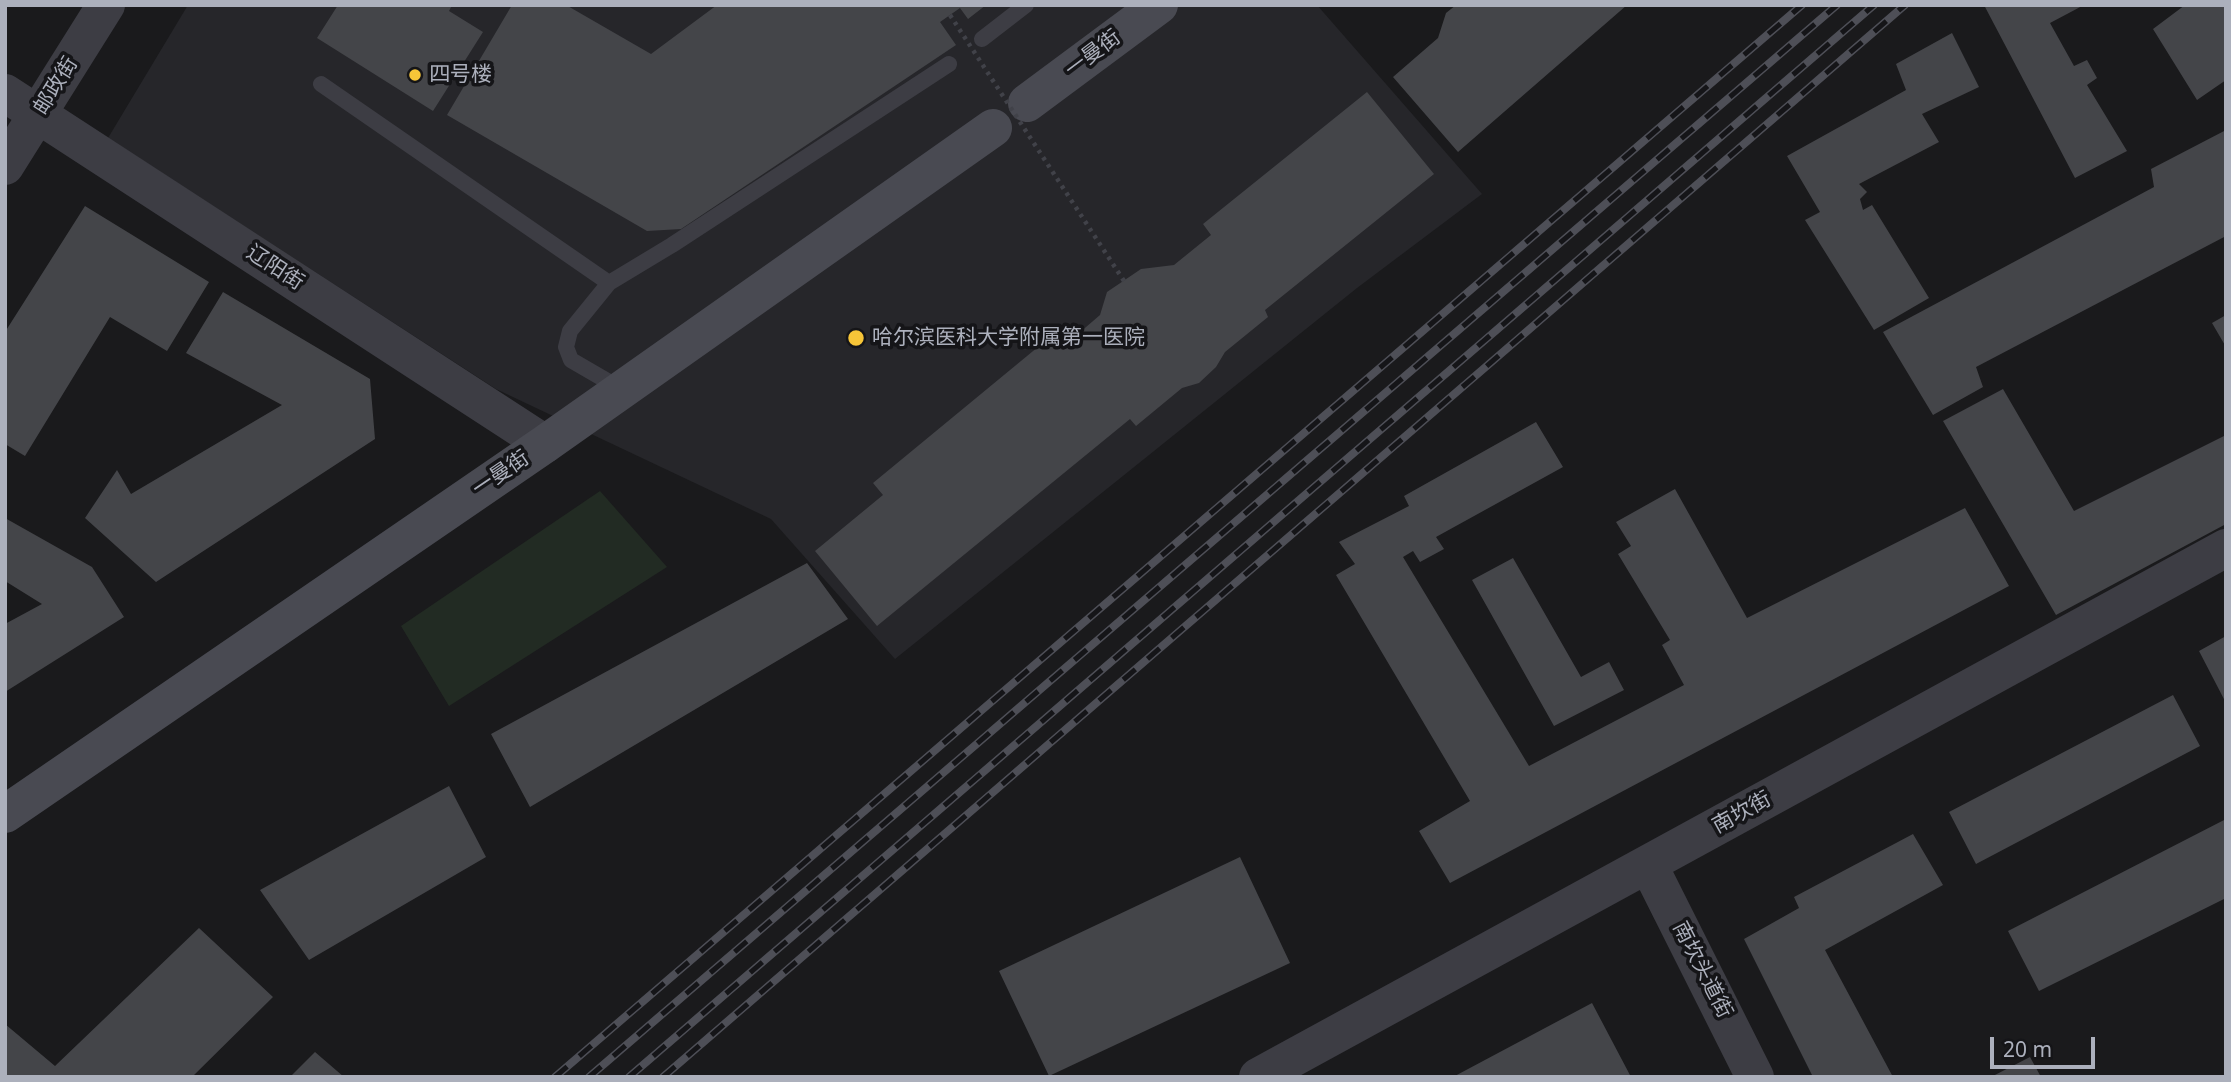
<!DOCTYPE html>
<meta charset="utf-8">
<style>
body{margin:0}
#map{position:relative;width:2231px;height:1082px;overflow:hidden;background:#1a1a1c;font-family:"Noto Sans",sans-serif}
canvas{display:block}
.frame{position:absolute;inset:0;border:7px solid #acb0bc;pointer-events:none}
.scale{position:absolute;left:1990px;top:1037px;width:105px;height:32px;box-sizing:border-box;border:4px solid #acb0bc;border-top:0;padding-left:9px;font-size:21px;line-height:24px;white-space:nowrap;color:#acb0bc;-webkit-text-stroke:5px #151518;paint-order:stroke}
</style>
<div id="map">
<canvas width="2231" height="1082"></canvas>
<div class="frame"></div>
<div class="scale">20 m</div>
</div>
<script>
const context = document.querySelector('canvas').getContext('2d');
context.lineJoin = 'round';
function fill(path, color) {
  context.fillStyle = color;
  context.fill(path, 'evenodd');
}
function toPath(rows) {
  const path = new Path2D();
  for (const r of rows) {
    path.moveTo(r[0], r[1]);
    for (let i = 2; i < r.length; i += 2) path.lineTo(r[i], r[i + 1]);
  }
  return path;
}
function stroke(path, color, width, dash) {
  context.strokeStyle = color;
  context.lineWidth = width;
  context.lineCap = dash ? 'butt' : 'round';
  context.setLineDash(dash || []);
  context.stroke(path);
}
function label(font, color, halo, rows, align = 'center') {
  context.font = font + ' "Noto Sans","Noto Sans SC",sans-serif';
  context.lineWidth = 7;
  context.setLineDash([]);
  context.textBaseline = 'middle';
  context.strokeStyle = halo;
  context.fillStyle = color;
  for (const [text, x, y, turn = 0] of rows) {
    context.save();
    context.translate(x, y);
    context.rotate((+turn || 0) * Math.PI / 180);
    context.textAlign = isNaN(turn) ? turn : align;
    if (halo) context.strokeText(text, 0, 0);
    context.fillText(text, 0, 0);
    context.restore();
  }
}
fill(toPath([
 [188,5,1317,5,1482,194,1357,288,895,659,771,519,496,389,108,138]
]), '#26262a');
fill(toPath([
 [600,491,667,567,449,706,401,626]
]), '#222b23');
fill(toPath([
 [338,5,452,5,449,11,483,32,433,111,317,38],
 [512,5,566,5,651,54,717,5,986,5,968,19,960,8,940,22,956,45,681,229,647,231,447,115],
 [1456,5,1627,5,1458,152,1393,77,1438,38,1446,13],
 [1984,5,2084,5,2050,23,2074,66,2087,60,2097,78,2087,85,2127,151,2075,178],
 [2185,5,2226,5,2226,80,2197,100,2153,29],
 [1952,33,1979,87,1922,114,1939,142,1859,184,1867,192,1860,199,1863,210,1872,205,1929,298,1874,330,1805,220,1820,212,1787,156,1906,90,1896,64],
 [1367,92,1434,174,1265,310,1268,317,1225,352,1216,367,1199,383,1182,388,1136,426,1130,419,877,626,815,551,883,495,873,483,1061,328,1071,340,1100,315,1107,292,1141,269,1174,265,1211,235,1203,224],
 [2226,130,2226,236,1976,367,1983,387,1933,415,1883,332,2154,187,2151,169],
 [85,206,209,282,167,351,110,317,25,456,5,444,5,332],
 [223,292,370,379,375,439,156,582,85,518,117,470,131,494,282,405,186,353],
 [2226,315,2226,347,2212,323],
 [2003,389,2074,511,2226,435,2226,524,2056,615,1943,421],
 [1536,422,1563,467,1436,537,1444,549,1420,562,1413,551,1403,557,1529,766,1684,685,1662,645,1670,640,1618,554,1631,546,1616,522,1675,489,1747,618,1965,508,2009,586,1450,883,1419,831,1470,801,1336,575,1355,564,1339,542,1409,506,1404,496],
 [5,518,92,567,124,617,5,692,5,624,42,604,5,581],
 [1513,558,1581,677,1609,662,1624,690,1554,726,1472,580],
 [807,563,848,619,530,807,491,734],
 [2226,636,2226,703,2199,651],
 [2173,695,2200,746,1976,864,1949,812],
 [449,786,486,857,309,960,260,890],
 [2226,819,2226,898,2039,991,2008,931],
 [1913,834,1943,885,1825,950,1893,1077,1813,1077,1744,939,1799,908,1794,897],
 [1240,857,1290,963,1049,1076,999,971],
 [199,928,273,997,192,1077,5,1077,5,1024,55,1066],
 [1592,1003,1631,1077,1453,1077],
 [315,1052,344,1077,290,1077],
 [2030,1057,2041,1077,1991,1077]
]), '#444549');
stroke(toPath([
 [982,39,1026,5],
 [321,84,609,283,570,331,566,347,571,360,621,389],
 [609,283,672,245,949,64]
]), '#3d3d44', 16);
stroke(toPath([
 [5,93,545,444],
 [5,166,106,5],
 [1648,864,1755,1077],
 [1258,1077,2226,548]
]), '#3d3d44', 38);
stroke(toPath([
 [1027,103,1159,5],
 [5,814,545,444,993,128]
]), '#494a52', 38);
const rail = toPath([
 [555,1077,1802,5],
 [589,1077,1837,5],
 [629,1077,1874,5],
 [663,1077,1905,5]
]);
stroke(rail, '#4e4f57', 8);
stroke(rail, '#151518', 5, [16]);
stroke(toPath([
 [950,15,1124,281]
]), '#414249', 4.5, [3.5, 5]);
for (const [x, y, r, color] of [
 [415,75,7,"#f7c538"],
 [856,338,9,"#f7c538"]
]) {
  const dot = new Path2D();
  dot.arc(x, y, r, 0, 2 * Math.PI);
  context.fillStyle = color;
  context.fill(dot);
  stroke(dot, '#151518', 2.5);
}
label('21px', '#acb0bc', '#151518', [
 ["一曼街",1093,54,-37],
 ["邮政街",56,86,-58],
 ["辽阳街",275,268,33],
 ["一曼街",501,474,-34],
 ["南坎街",1742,813,-29],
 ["南坎头道街",1702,970,63]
]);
label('21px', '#acb0bc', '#151518', [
 ["四号楼",429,75],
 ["哈尔滨医科大学附属第一医院",872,338]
], 'left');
</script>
